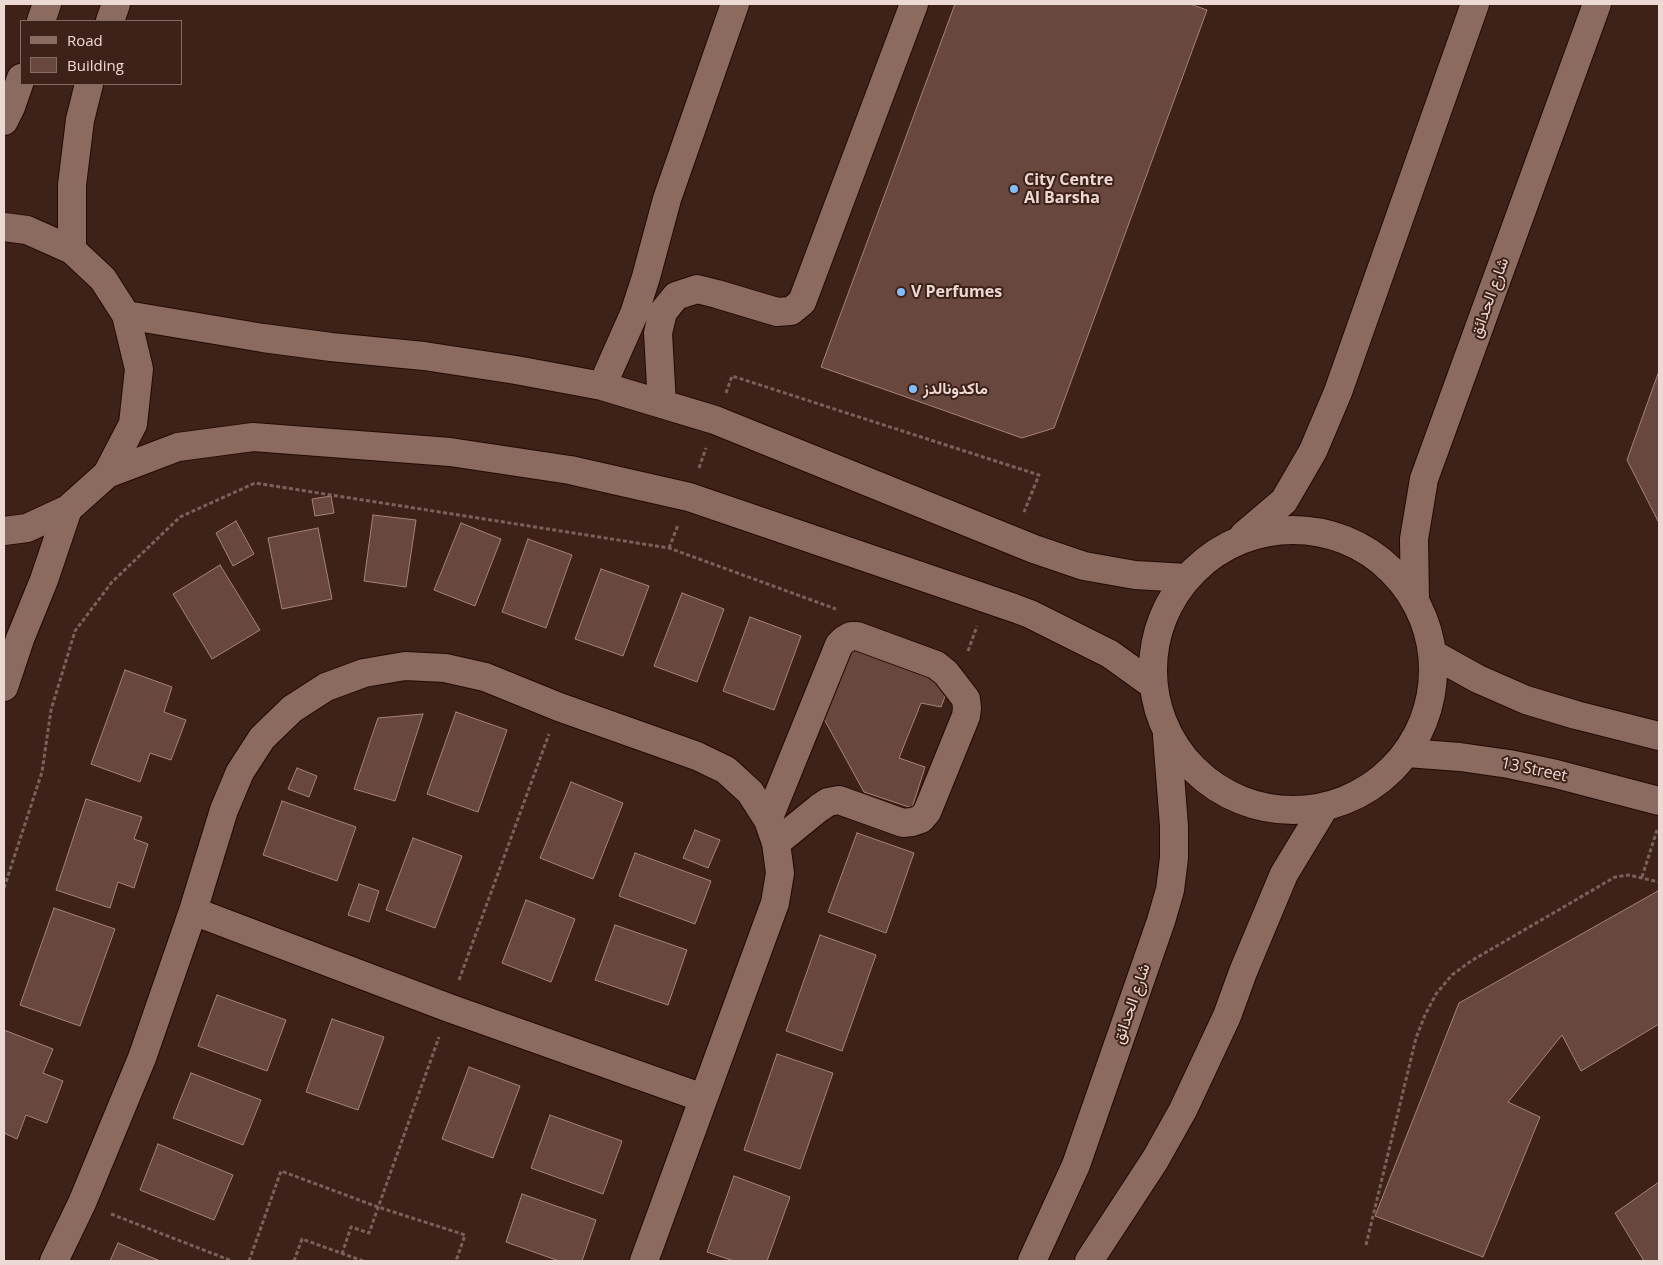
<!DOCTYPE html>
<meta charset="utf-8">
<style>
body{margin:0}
#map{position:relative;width:1663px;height:1265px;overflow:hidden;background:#3e2219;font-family:"Open Sans",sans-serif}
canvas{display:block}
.frame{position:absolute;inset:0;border:5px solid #edd9d3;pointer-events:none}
.legend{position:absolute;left:20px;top:20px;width:162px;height:65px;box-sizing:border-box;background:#3e2219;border:1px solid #846b63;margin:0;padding:6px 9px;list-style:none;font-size:15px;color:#edd9d3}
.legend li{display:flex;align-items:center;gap:10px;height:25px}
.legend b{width:25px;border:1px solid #846b63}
</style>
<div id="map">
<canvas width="1663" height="1265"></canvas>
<div class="frame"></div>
<ul class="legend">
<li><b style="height:6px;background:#8b6a5f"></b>Road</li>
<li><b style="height:14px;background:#67473e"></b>Building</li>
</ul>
</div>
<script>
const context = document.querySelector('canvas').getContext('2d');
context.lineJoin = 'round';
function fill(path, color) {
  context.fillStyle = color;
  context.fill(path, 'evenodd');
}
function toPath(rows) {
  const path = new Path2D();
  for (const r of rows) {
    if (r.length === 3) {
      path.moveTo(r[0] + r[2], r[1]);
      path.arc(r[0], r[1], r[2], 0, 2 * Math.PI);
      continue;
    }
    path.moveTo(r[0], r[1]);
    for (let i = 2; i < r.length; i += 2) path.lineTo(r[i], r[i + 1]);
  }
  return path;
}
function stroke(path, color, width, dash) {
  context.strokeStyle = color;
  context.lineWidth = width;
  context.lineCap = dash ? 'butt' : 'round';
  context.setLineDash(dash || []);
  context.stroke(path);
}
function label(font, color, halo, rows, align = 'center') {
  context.font = font + ' "Open Sans",Vazirmatn,sans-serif';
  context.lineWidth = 4;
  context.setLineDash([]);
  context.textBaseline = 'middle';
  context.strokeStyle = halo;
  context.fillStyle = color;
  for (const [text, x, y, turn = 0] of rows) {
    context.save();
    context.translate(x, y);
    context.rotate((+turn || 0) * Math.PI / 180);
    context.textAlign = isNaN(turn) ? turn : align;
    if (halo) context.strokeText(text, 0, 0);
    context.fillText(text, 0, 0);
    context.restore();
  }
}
const building = toPath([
 [955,4,1190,4,1207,10,1054,428,1022,438,821,367,955,4],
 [1659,371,1659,523,1627,460,1659,371],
 [331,496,334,513,315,516,312,499,331,496],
 [373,515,416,520,406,587,364,581,373,515],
 [236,521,254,554,233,566,216,533,236,521],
 [461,523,501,539,475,606,434,590,461,523],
 [318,528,332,599,282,609,268,538,318,528],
 [528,539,572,555,546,628,502,612,528,539],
 [220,565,260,630,212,659,173,594,220,565],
 [601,569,649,586,623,656,575,639,601,569],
 [682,593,724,609,697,682,654,666,682,593],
 [750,617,801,636,774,710,723,691,750,617],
 [853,646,950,683,941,707,921,703,899,758,925,767,912,808,864,792,824,719,853,646],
 [125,670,172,687,164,712,186,720,171,760,150,753,140,782,91,764,125,670],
 [456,712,507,730,478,812,427,794,456,712],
 [423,714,395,801,354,789,378,718,423,714],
 [297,768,317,776,309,797,288,789,297,768],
 [571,782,623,803,593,879,540,858,571,782],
 [86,799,142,817,134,839,148,844,134,888,118,882,110,908,56,890,86,799],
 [282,801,356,827,337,881,263,855,282,801],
 [695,830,720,840,708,868,683,858,695,830],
 [857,833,914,853,886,933,828,912,857,833],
 [413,838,462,856,435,928,386,910,413,838],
 [635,853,711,881,695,924,619,896,635,853],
 [359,884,379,891,369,922,348,915,359,884],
 [1658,891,1659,894,1659,1024,1581,1071,1562,1035,1508,1102,1540,1117,1483,1257,1375,1216,1459,1003,1658,891],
 [526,900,575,919,551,982,502,963,526,900],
 [54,908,115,929,80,1026,20,1005,54,908],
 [615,925,687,950,668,1005,595,980,615,925],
 [820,935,876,955,842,1051,786,1031,820,935],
 [217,995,286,1020,267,1071,198,1046,217,995],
 [332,1019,384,1037,358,1110,306,1092,332,1019],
 [4,1030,53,1049,43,1073,63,1081,47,1123,26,1115,17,1139,4,1133,4,1030],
 [777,1054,833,1073,800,1169,744,1150,777,1054],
 [469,1067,520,1086,493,1158,442,1139,469,1067],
 [191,1073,261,1100,243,1145,173,1118,191,1073],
 [550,1115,622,1141,603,1194,531,1168,550,1115],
 [158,1144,233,1175,214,1220,140,1190,158,1144],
 [734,1176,790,1197,767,1261,734,1261,707,1252,734,1176],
 [1659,1182,1659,1261,1644,1261,1615,1213,1659,1182],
 [522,1194,596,1220,582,1261,559,1261,506,1242,522,1194],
 [118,1243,160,1261,110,1261,118,1243]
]);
fill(building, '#67473e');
stroke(building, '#a68378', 1);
const minor = toPath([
 [41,21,47,4],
 [110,21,116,4],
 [4,121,11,107,21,78],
 [4,227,27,230,72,250,103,279,126,315,139,369,133,424,107,474,68,509,27,528,4,531],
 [72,250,72,185,80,120,89,84],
 [126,315,263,338,331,347,424,356,516,370,602,386,715,420,1034,549,1084,566,1135,575,1187,578],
 [602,386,634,314,646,277,667,199,735,4],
 [662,404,658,333,663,312,676,296,697,289,717,294,777,312,791,311,802,302,914,4],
 [107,474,178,447,253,437,450,452,570,470,689,497,1014,608,1030,614,1110,654,1153,685],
 [1293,670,140],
 [1244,535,1284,501,1313,451,1338,392,1475,4],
 [1415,599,1414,539,1424,479,1597,4],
 [1433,654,1478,679,1526,700,1576,715,1659,736],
 [4,687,20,639,44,580,68,509],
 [1407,753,1460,757,1509,764,1556,774,1659,801],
 [768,820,839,645,844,640,851,636,857,636,936,665,946,673,966,699,967,708,966,716,927,812,921,819,912,822,903,823,839,800,828,802,819,808,776,843],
 [193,911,449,1008,703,1098],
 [54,1261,82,1203,142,1058,193,911,224,810,240,772,262,738,292,709,326,687,364,673,405,666,445,668,485,677,559,707,697,756,726,770,750,792,768,820,776,843,780,873,775,903,644,1261],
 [1032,1261,1076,1165,1161,921,1170,890,1174,858,1174,826,1167,736],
 [1089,1261,1155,1160,1183,1110,1227,1016,1243,972,1284,874,1324,808]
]);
stroke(minor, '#240a04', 30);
stroke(toPath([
 [726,393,732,376,1039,475,1024,512],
 [699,468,706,448],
 [669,548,678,525],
 [968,651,977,626],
 [1642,877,1657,830],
 [4,888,42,772,51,710,75,631,112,582,180,517,255,483,669,548,836,609],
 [459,980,549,734],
 [111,1214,232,1261],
 [1366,1245,1416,1038,1425,1015,1436,994,1452,975,1471,961,1615,877,1629,875,1659,882],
 [342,1254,351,1227,369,1233,439,1037],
 [249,1261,281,1171,378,1207,465,1235,456,1261],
 [294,1261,302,1239,363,1261]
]), '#7b6159', 3, [4, 2.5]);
stroke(minor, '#8b6a5f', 28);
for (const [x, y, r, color] of [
 [1014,189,5,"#83bcfb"],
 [901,292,5,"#83bcfb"],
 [913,389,5,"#83bcfb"]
]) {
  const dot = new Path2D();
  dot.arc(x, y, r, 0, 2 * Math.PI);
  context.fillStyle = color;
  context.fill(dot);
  stroke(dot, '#3e2219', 2);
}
label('bold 16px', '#edd9d3', '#3e2219', [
 ["City Centre",1024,180],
 ["Al Barsha",1024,198],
 ["V Perfumes",911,292],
 ["ماكدونالدز",923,389]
], 'left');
label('16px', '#edd9d3', '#3e2219', [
 ["شارع الحدائق",1490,298,-70],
 ["13 Street",1534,770,12],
 ["شارع الحدائق",1132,1004,-71]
]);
</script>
